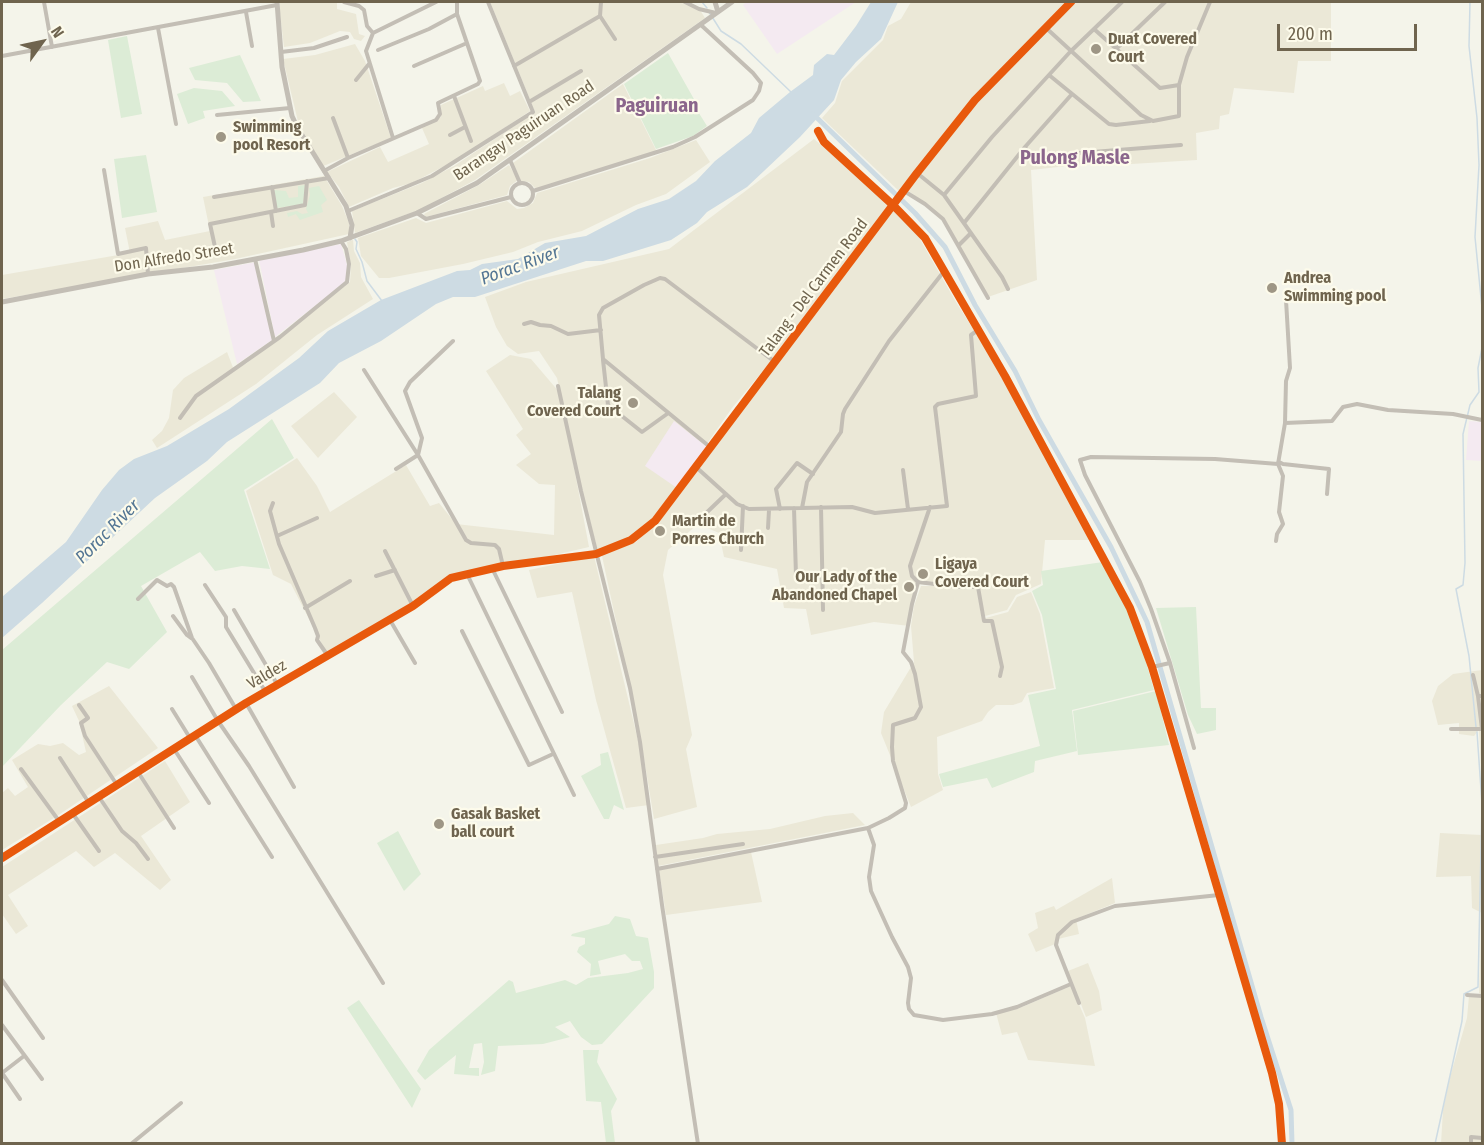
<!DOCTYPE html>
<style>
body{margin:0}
#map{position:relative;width:1484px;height:1145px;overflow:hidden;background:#f4f4ea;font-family:"Fira Sans Condensed",sans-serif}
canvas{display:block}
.frame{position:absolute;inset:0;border:3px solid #6f644e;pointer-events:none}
.north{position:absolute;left:12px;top:12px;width:60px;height:60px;-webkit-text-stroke:4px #fdfbeb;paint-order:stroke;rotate:57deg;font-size:16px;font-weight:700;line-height:24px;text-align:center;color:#6f644e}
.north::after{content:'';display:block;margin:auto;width:21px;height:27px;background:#6f644e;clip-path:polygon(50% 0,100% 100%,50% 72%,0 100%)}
.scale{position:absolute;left:1277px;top:24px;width:140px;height:27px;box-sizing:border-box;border:3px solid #6f644e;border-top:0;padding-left:8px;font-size:18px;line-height:21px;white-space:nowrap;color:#6f644e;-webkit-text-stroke:4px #fdfbeb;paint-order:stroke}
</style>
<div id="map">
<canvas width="1484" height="1145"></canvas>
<div class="frame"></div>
<div class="north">N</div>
<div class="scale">200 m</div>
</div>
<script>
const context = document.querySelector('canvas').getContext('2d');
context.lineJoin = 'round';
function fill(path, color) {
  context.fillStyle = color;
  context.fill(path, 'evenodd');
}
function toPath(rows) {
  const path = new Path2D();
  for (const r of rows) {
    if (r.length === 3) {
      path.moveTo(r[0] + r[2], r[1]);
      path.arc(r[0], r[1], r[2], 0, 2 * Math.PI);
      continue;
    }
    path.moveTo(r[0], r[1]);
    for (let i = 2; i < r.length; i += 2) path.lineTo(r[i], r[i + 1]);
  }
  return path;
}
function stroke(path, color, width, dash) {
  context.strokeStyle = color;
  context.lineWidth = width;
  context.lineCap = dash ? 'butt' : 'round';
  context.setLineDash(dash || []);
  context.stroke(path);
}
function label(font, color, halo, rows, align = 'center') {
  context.font = font + ' "Fira Sans Condensed",sans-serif';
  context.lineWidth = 4.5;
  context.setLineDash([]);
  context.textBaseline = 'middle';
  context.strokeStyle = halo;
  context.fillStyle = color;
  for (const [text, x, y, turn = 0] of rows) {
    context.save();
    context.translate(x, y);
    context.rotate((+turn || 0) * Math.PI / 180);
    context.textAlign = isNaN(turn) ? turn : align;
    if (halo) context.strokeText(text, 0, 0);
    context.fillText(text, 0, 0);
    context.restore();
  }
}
fill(toPath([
 [280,2,337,2,337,9,356,14,359,34,365,36,361,41,354,39,350,32,340,31,310,43,284,47,280,13],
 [490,2,682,2,700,10,705,18,475,180,419,210,355,233,352,211,422,183,454,166,535,112],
 [911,2,1331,2,1331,61,1298,61,1294,93,1234,88,1229,114,1220,116,1219,129,1196,133,1197,160,1115,165,1076,165,1031,170,1037,280,988,297,943,218,905,188,900,192,822,118,835,103,842,81,883,40,888,26,901,19],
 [355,44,365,61,391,138,321,167,301,134,283,59,315,55],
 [504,83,510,96,520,91,530,111,456,160,412,183,393,188,349,207,339,187,327,172,380,147,388,162,429,144,422,128,441,117,441,105,483,86,485,91],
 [623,84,657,152,536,189,529,182,521,181,513,163],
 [814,139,890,204,802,324,732,408,652,522,634,536,598,552,579,478,557,378,539,351,518,354,507,346,496,327,485,297,526,282,669,249],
 [696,140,710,162,666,194,636,205,582,231,538,242,513,252,463,264,389,278,379,278,361,256,358,238,416,218,426,223,507,201,517,209,524,208,533,203,537,193,650,158],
 [509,165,518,180,510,186,507,195,426,217,424,214,479,185],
 [324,176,342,206,349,223,349,234,235,259,2,299,2,275,130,253,125,228,158,221,165,240,210,231,203,197],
 [893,209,913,227,956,302,1003,376,1090,540,1045,540,1041,584,1016,595,1007,610,985,616,979,590,977,589,982,619,1008,612,1017,597,1031,592,1040,614,1054,688,1027,693,1022,702,1013,705,996,705,988,712,982,721,937,737,938,774,943,790,911,807,881,733,884,712,914,662,911,626,914,606,921,586,940,586,920,584,913,606,910,626,874,622,811,635,806,609,784,608,777,569,724,557,719,533,698,524,668,550,663,575,692,735,686,749,697,807,654,819,639,728,602,556,636,542,660,519],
 [353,240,354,251,360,263,361,277,373,299,317,335,256,384,157,448,152,440,162,431,169,418,173,390,184,378,227,352,234,370,247,363,350,282,351,267,347,242],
 [510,355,531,359,560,393,589,547,460,577,327,654,291,584,273,575,246,491,297,458,317,486,330,512,406,465,430,506,439,503,456,524,554,535,555,485,539,484,516,465,531,454,516,435,523,429,486,371],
 [334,392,357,417,318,458,291,426],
 [594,556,641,753,649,805,626,808,596,700,572,592,537,598,529,570],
 [1482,670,1481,731,1482,787,1479,730,1474,736,1459,734,1459,723,1438,725,1432,701,1438,686,1453,674],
 [109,686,158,748,57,816,2,850,2,793,8,788,15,796,28,787,12,760,38,744,50,746,63,743,79,755,86,752,79,721,72,706],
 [165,761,190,802,141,836,171,880,160,890,115,853,94,867,76,851,8,895,28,926,16,934,2,914,2,867],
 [853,813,865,825,658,866,656,845,703,838,717,834,770,829,825,816],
 [1440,833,1482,835,1482,995,1479,993,1482,913,1472,908,1471,876,1436,877],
 [751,852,762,902,666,915,659,870],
 [1112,878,1115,903,1076,919,1079,934,1058,939,1055,944,1036,952,1028,934,1038,928,1035,913,1054,906,1056,910],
 [1088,963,1099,991,1102,1010,1086,1017,1068,971],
 [1071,986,1085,1018,1095,1066,1028,1060,1017,1032,1002,1035,996,1013,1022,1007],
 [1469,996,1482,998,1482,1143,1441,1144,1443,1110,1450,1077,1467,1018]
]), '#ebe8d7');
fill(toPath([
 [746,2,856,2,777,54,743,5],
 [341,244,348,268,346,279,343,284,275,337,259,260],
 [256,262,272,340,237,364,214,270],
 [674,421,707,447,677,488,645,466],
 [1469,421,1482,422,1482,461,1466,460]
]), '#f4eaf1');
fill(toPath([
 [127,36,142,114,121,118,108,40],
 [668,53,699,108,697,110,707,126,693,136,656,149,624,84],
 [240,55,261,101,243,102,227,83,195,80,189,68],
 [194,88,222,91,235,106,203,111,205,118,188,124,177,94],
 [146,155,157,212,122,218,114,159],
 [305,185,303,204,277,208,274,190,286,191,289,198,298,197,298,186],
 [319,186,327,200,321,205,323,212,300,220,296,214,288,217,287,213,297,211,302,214,308,213,306,209,310,195,309,188],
 [272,419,294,458,244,490,270,569,242,566,215,571,200,552,141,586,167,632,129,669,107,662,61,705,2,767,2,650],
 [1103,562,1124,602,1142,648,1154,690,1072,710,1077,751,1035,761,1034,772,992,788,987,778,943,787,939,774,1040,746,1028,695,1056,689,1042,615,1032,591,1043,585,1041,571],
 [1196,607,1201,708,1216,708,1216,730,1197,734,1188,715,1156,608],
 [1156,691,1169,745,1078,755,1073,711],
 [608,752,624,810,614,805,609,819,604,819,581,776,601,765,600,754],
 [398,831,421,874,404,891,377,843],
 [615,916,630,919,636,936,648,938,654,972,654,988,602,1044,592,1045,581,1037,570,1021,555,1027,570,1037,543,1044,498,1046,495,1071,481,1075,484,1062,482,1043,474,1044,469,1068,479,1068,479,1076,454,1074,456,1055,425,1080,417,1071,429,1050,509,980,513,982,516,993,565,980,576,985,588,978,628,973,643,969,640,961,632,961,625,954,598,961,601,974,590,976,591,964,577,952,579,947,585,944,585,938,571,936,572,934,609,924],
 [359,1000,421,1089,412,1108,347,1008],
 [583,1050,599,1050,597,1062,617,1099,611,1111,615,1143,606,1143,601,1102,586,1101]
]), '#dcecd6');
fill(toPath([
 [871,2,898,2,881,39,856,62,841,80,834,100,800,137,747,187,707,212,697,223,671,240,603,261,586,261,475,297,453,297,436,304,381,341,339,363,320,383,227,442,207,461,155,498,42,603,2,638,2,597,66,542,102,490,119,470,134,459,167,446,229,409,299,358,328,331,381,300,457,271,470,270,482,264,518,259,545,243,586,236,638,209,669,199,696,181,715,161,751,133,759,118,790,92,813,75,814,65,827,54,834,55,856,26]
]), '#cddbe3');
stroke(toPath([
 [702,2,707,8],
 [1470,2,1469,46,1477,118,1479,165,1475,237,1482,308],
 [709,12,721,31,741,44,791,92],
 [355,239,357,242,356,249,362,262,367,281,382,301],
 [1476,727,1469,656,1456,589,1463,585,1465,563,1463,434,1470,405,1479,392,1478,368,1482,348],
 [1435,1144,1462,1021,1464,994,1478,987,1482,804,1477,732]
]), '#cddbe3', 1.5);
stroke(toPath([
 [813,114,915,213,945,247,975,305,1015,371,1039,420,1111,547,1147,622,1261,1017,1291,1110,1292,1144]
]), '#cddbe3', 5);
stroke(toPath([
 [44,2,52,47],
 [344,2,359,6,364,10,367,26,373,33],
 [685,2,699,9,716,13],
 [246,12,252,46],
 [600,16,601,2],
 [1045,27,1141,115,1153,121,1179,116,1179,85,1187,57,1210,2],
 [158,28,176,124],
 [1094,29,1160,88,1179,85],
 [1116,49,1165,2],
 [378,50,429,29,457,14],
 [281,52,314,48,347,37],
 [2,56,277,5],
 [414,66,467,43],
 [514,66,600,16,615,39],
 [1049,75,1109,124,1116,125,1150,121],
 [356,80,369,64],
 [454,96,471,141],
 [529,102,581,71],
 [217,115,290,108],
 [333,118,348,158],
 [818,131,824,142,894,206,925,238,1005,376,1130,608,1152,667,1272,1073,1279,1104,1282,1144],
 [450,135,465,127],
 [393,138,366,51,373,33,436,2],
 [1025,147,1030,157,1181,145],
 [510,160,520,183],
 [104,170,118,254,146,248,148,274],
 [324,171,348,158,436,120,440,114,438,103,478,84,480,81,457,14,457,2],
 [917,173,944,195,1002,277,1008,289],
 [522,194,11],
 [272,187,276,211],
 [533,191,673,147,695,137,753,100,759,91,761,83,753,73,701,25],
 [904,191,925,204,943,219,988,298],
 [944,195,992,137,1070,52,1122,2],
 [214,197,329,178],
 [348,211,432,176,533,112,488,2],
 [271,212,273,226],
 [417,213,426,219,511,197],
 [964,223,1025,147,1072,94],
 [959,245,971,233],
 [215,247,210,224,305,205,307,181],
 [255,259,274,341],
 [524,324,531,322,540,325,551,326,568,334,601,330],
 [603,360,608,405,642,432,667,414],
 [364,370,418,455,466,540,471,543,495,545,499,549,503,566],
 [558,386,581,491,630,688,640,742,662,905,698,1144],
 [180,418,196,396,280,337,347,282,349,264,346,249,341,241],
 [1285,423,1332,421,1343,407,1357,404,1388,410,1453,414,1482,420],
 [710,447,603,359,599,315,603,308,644,285,660,278,665,279,775,362],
 [1279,462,1283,464,1329,469,1327,494],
 [696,467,737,504,749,509,852,507,875,513,947,506,935,407,938,404,976,396,971,335,978,330],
 [396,469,418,455,422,438,405,391,410,382,453,341],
 [903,470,908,509],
 [273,503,270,511,279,544,315,628,318,636,317,640,328,656],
 [821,507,823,610],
 [794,508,796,576],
 [802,508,807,482,841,432,843,414,845,409,889,341,945,270],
 [780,509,776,489,797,463,813,474],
 [701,518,726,494],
 [768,528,769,510],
 [277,536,317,518],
 [1276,541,1277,534,1283,524,1279,512,1283,476,1278,464],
 [741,550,743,506],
 [385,551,413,606],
 [492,568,562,712],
 [467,574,574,795],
 [376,576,395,570],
 [918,582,912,576,910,566,930,507],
 [205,585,226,617,226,627,265,691],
 [138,599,157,580,167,586,171,584,174,587,192,638,209,663,236,709],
 [305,608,350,581],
 [234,610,277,684],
 [173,616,187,635,191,638],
 [390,620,415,663],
 [462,631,529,765,553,754],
 [1152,667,1170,663],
 [1473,675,1478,696],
 [192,677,218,721,249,766,383,983],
 [1482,696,1478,696,1482,729],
 [246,703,294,787],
 [79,705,88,718,81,723,85,736,117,785],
 [172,709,190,738],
 [1451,729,1481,729],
 [195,735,272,857],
 [1194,748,1170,663,1151,609,1140,582,1085,475,1080,460,1091,457,1215,459,1278,464,1285,423,1286,381,1290,368,1286,300],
 [174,749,209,803],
 [60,758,89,803],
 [21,769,59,821],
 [138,772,174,828],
 [99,797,122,831,136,843,148,859],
 [73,814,99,851],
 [868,828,874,845,869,877,871,891,892,937,908,967,911,978,908,1003,909,1009,914,1015,943,1020,992,1014,1017,1007,1071,984],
 [655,857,743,844],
 [657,869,868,828,889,818,905,808,906,803,893,761,892,747,893,725,915,718,921,707,915,674,911,662,903,652,912,604,918,582,959,587,978,587,984,621,992,621,1002,667,1000,676],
 [2,980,43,1038],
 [1467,995,1482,996],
 [1079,1003,1056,945,1058,935,1072,922,1115,906,1219,895],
 [2,1025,42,1079],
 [2,1073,20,1099],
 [2,1073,24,1056],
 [131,1144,181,1103],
 [1471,1144,1471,1137,1482,1138]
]), '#c3beb5', 4);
stroke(toPath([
 [277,2,282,67,292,116,297,127,346,206,352,225,350,238],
 [715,2,718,12],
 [2,302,148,274,213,267,303,250,341,241,417,213,477,183,732,2],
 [2,858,246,703,413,606,451,578,503,566,596,554,631,540,655,521,917,173,975,100,1071,2]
]), '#c3beb5', 5);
stroke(toPath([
 [818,131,824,142,894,206,925,238,1005,376,1130,608,1152,667,1272,1073,1279,1104,1282,1144],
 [2,858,246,703,413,606,451,578,503,566,596,554,631,540,655,521,917,173,975,100,1071,2]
]), '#e8590c', 8);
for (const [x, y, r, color] of [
 [1096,49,6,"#9e9685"],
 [221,137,6,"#9e9685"],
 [1272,288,6,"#9e9685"],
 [633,403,6,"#9e9685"],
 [660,531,6,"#9e9685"],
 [923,574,6,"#9e9685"],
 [909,587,6,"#9e9685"],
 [439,824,6,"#9e9685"]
]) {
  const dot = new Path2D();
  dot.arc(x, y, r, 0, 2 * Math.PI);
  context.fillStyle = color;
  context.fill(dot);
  stroke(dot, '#fdfbeb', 2);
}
label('bold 16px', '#6f644e', '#fdfbeb', [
 ["Duat Covered",1108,40],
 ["Court",1108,58],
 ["Swimming",233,128],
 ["pool Resort",233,146],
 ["Andrea",1284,279],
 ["Swimming pool",1284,297],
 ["Talang",621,394,"right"],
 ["Covered Court",621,412,"right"],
 ["Martin de",672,522],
 ["Porres Church",672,540],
 ["Ligaya",935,565],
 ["Covered Court",935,583],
 ["Our Lady of the",897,578,"right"],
 ["Abandoned Chapel",897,596,"right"],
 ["Gasak Basket",451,815],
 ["ball court",451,833]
], 'left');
label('16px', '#6f644e', '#fdfbeb', [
 ["Barangay Paguiruan Road",524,131,-34],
 ["Don Alfredo Street",174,258,-9],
 ["Talang - Del Carmen Road",814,288,-53],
 ["Valdez",267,675,-30]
]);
label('italic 18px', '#547694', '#fdfbeb', [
 ["Porac River",520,266,-20],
 ["Porac River",108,532,-45]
]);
label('bold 20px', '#8b668c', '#fdfbeb', [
 ["Paguiruan",657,106],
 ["Pulong Masle",1075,158]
]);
</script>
